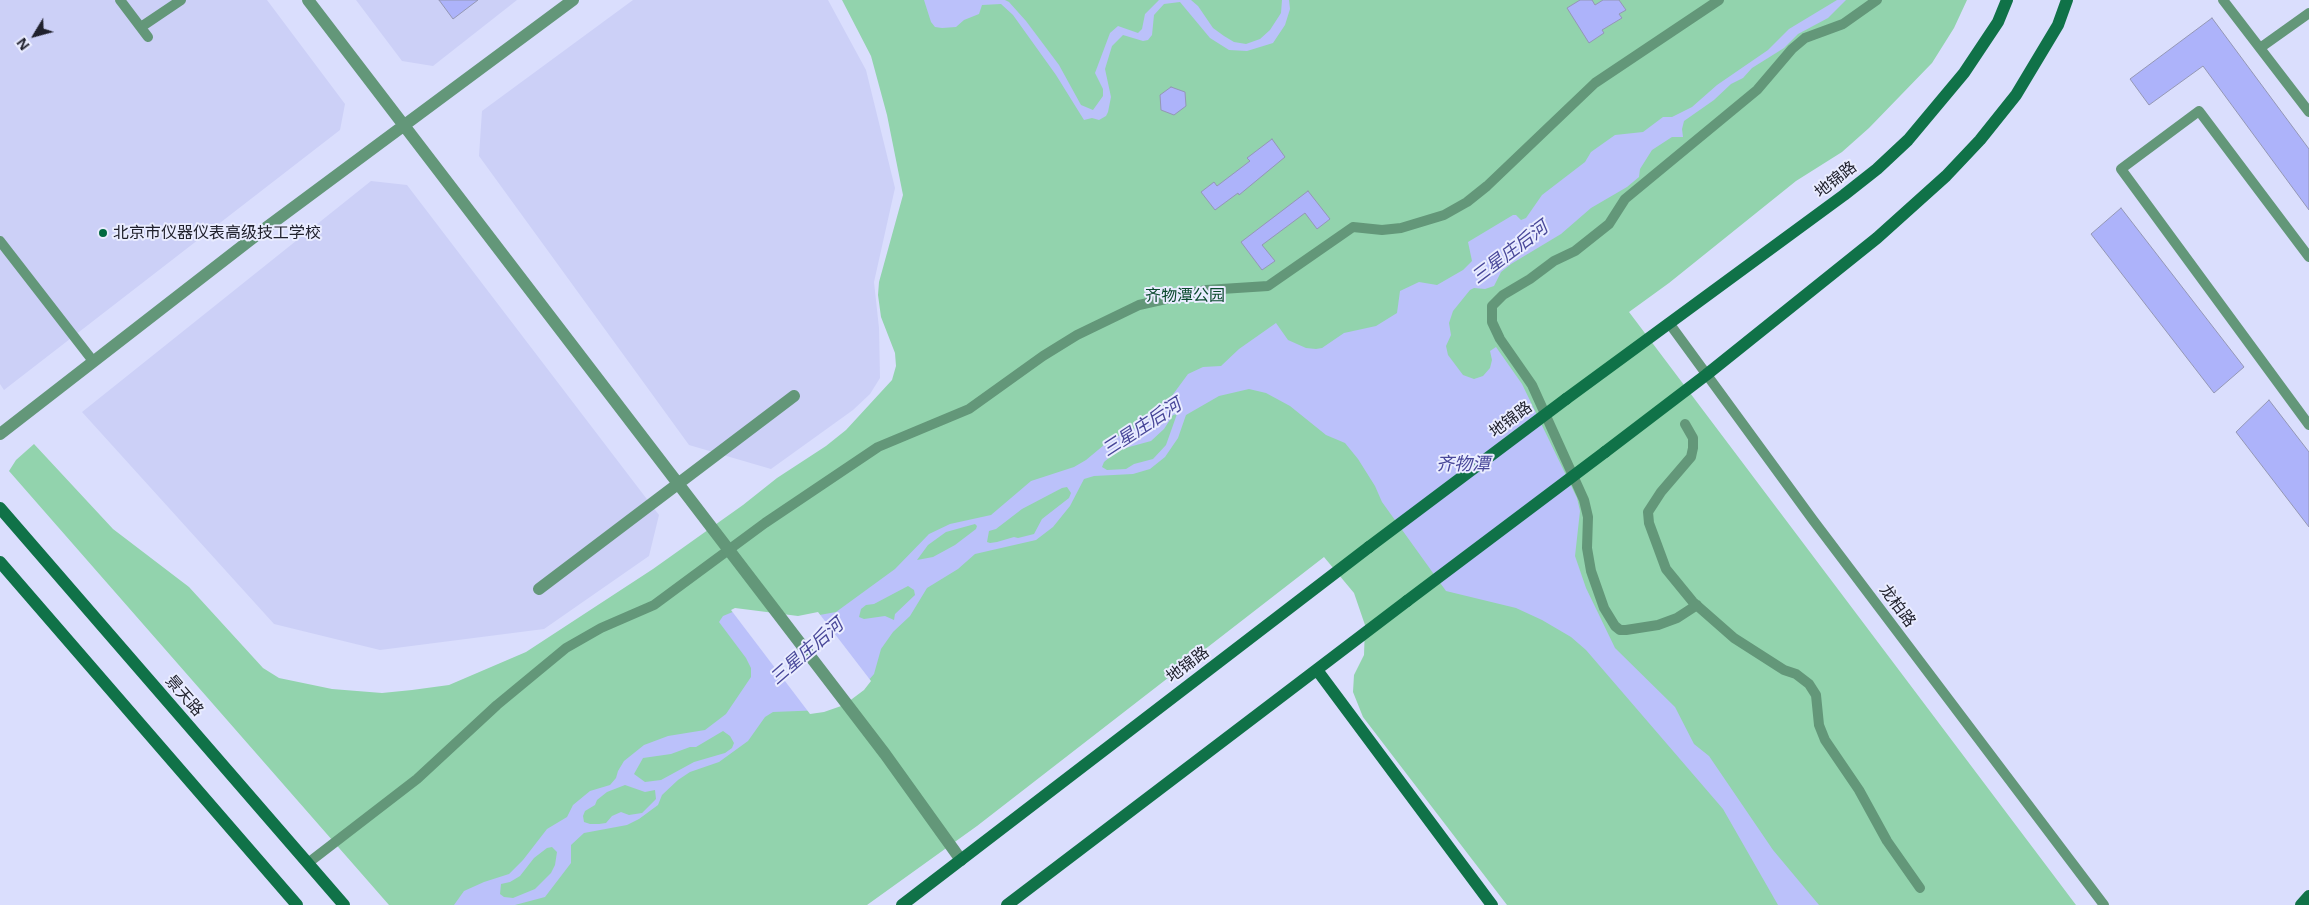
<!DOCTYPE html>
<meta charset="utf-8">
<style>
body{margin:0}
#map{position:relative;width:2309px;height:905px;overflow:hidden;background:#dadefd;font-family:"Noto Sans",sans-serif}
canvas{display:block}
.north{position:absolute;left:10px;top:10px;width:50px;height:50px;-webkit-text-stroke:4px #e9ecff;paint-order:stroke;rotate:233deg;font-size:14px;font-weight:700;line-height:20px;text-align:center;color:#20212d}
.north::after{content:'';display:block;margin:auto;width:18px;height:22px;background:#20212d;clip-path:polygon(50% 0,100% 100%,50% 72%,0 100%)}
</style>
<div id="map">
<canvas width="2309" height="905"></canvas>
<div class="north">N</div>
</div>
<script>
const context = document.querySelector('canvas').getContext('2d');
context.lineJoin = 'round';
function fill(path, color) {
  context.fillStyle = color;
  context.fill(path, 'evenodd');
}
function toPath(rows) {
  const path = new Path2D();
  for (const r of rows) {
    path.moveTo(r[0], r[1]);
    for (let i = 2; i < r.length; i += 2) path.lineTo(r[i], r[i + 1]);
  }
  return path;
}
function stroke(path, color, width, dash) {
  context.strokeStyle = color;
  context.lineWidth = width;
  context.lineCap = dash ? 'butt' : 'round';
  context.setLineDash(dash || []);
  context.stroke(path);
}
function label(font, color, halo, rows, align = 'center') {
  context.font = font + ' "Noto Sans","Noto Sans SC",sans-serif';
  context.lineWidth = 4;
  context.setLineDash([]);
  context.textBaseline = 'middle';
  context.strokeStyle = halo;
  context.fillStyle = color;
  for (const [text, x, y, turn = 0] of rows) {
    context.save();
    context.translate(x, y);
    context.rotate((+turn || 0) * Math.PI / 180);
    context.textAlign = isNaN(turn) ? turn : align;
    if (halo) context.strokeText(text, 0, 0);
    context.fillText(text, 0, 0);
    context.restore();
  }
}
fill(toPath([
 [0,0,267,0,345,104,340,130,4,390,0,384],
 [356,0,517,0,433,66,402,61],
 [633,0,828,0,866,70,895,188,874,282,879,328,880,378,870,394,853,410,771,469,689,445,479,156,482,111],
 [371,181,407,185,659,515,649,556,544,629,380,650,274,624,82,412]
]), '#ccd0f7');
fill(toPath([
 [842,0,1967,0,1954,28,1932,63,1869,128,1842,152,1796,181,1669,283,1629,312,2076,905,1507,905,1363,717,1353,692,1354,675,1364,655,1365,625,1354,593,1324,557,977,826,867,905,389,905,9,471,16,460,34,444,113,529,189,587,263,668,279,678,332,689,382,693,412,690,449,685,526,652,653,569,743,505,777,478,826,446,846,430,892,380,896,366,895,353,881,317,878,295,879,282,903,195,887,115,871,56]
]), '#92d3ad');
fill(toPath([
 [924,0,1005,0,1009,2,1026,21,1059,65,1081,105,1093,110,1103,96,1103,89,1095,73,1110,33,1118,26,1138,33,1142,29,1145,14,1159,0,1191,0,1198,6,1213,28,1224,36,1234,42,1246,44,1260,39,1270,30,1281,13,1282,0,1289,0,1290,9,1285,25,1273,43,1247,51,1229,50,1210,38,1180,2,1164,4,1154,15,1152,35,1148,40,1143,41,1123,35,1112,46,1105,69,1111,97,1108,112,1106,116,1099,120,1092,118,1084,120,1056,75,1013,15,1001,4,982,5,979,14,964,20,956,27,942,28,935,27,931,22],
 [1837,0,1846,0,1828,18,1798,34,1784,48,1752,68,1743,78,1731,84,1714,100,1684,121,1682,129,1683,137,1672,137,1652,150,1640,169,1639,177,1627,187,1591,208,1561,234,1511,264,1501,272,1494,286,1485,289,1474,288,1470,290,1453,311,1449,323,1451,335,1446,346,1448,355,1463,375,1474,379,1483,376,1490,368,1492,360,1490,351,1496,347,1522,384,1577,498,1580,511,1575,556,1586,588,1615,648,1675,707,1694,744,1709,756,1773,850,1819,905,1778,905,1723,809,1586,650,1571,637,1542,620,1516,608,1446,591,1382,502,1375,486,1358,459,1345,443,1326,435,1290,406,1266,393,1249,389,1219,396,1186,415,1178,438,1165,457,1150,469,1133,474,1094,476,1084,479,1070,506,1053,527,1036,540,975,554,958,569,927,588,910,616,893,632,881,649,874,674,862,688,823,710,773,712,765,717,748,741,719,762,690,772,678,780,662,795,658,805,639,819,627,825,584,833,571,845,571,863,545,897,515,905,454,905,464,891,484,882,509,874,523,860,547,829,567,817,573,805,590,791,610,785,616,778,618,771,624,761,644,745,668,736,705,730,726,714,751,677,751,668,746,658,719,622,723,616,735,611,798,619,836,612,895,569,929,534,950,524,991,515,1031,481,1074,467,1086,460,1110,440,1136,428,1163,408,1188,374,1203,367,1221,366,1239,349,1276,323,1288,340,1306,348,1316,349,1322,348,1344,333,1376,326,1397,313,1400,291,1419,282,1437,285,1463,270,1472,261,1468,242,1513,215,1516,215,1521,220,1526,218,1542,195,1585,162,1591,152,1615,135,1643,132,1663,117,1672,117,1692,107,1717,85,1768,50,1789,29],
 [1177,414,1166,445,1153,459,1134,464,1126,469,1107,470,1102,467,1104,462,1118,450,1151,441,1164,429,1173,415],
 [1067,487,1071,493,1069,498,1042,519,1034,534,1018,538,1014,537,997,542,990,543,987,542,989,531,996,529,1022,509,1062,488],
 [975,524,977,526,976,529,955,545,933,557,917,560,928,545,946,532],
 [908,586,914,590,915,595,895,614,894,620,885,616,864,619,859,617,861,609,866,605,874,604],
 [723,731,730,736,734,743,732,748,725,753,694,762,661,780,645,782,634,774,643,758,671,754,690,747,696,747],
 [625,785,645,792,655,790,656,799,642,813,629,815,621,812,612,816,606,823,599,824,590,824,584,822,583,816,585,811,595,805,597,800,607,792],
 [552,847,557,852,555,865,551,873,535,889,513,898,504,897,500,894,501,884,510,882,520,876,534,858,547,848]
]), '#bbc1fa');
fill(toPath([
 [735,608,798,616,818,612,871,681,864,690,844,705,824,712,810,714,731,610]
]), '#dadefd');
const building = toPath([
 [439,0,478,0,453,19,439,0],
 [1580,0,1592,0,1595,5,1603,0,1619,0,1626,10,1619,14,1622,18,1602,30,1604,33,1589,43,1567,8,1580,0],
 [2212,18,2309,149,2309,210,2203,66,2149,105,2130,79,2212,18],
 [1171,87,1185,92,1186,106,1174,115,1161,110,1160,95,1171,87],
 [1272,139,1285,157,1239,195,1238,193,1215,210,1201,192,1214,182,1217,186,1250,161,1247,158,1272,139],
 [1308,191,1330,219,1317,229,1305,213,1262,245,1275,261,1262,270,1241,242,1308,191],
 [2121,208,2244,367,2214,393,2091,234,2121,208],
 [2269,400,2309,452,2309,527,2236,432,2269,400]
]);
fill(building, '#adb3fa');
stroke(building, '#9497b5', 1);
stroke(toPath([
 [120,0,148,37],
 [2223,0,2309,112],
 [141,27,181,0],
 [2260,48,2309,13],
 [0,241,93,361],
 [2309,257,2199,111,2121,169,2309,425],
 [1669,323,1813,520,2104,905],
 [1685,424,1693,438,1693,448,1691,457,1661,492,1648,512,1649,523,1666,569,1693,602,1734,638,1784,670,1796,674,1809,684,1816,695,1819,725,1825,740,1859,790,1887,841,1920,888],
 [1697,605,1677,618,1658,625,1626,630,1620,630,1615,626,1604,608,1591,571,1587,548,1588,517,1584,500,1532,385,1500,339,1492,322,1492,306,1503,295,1530,279,1554,261,1575,251,1609,224,1625,199,1757,90,1792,49,1805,38,1843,24,1877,0],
 [308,863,417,779,497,705,566,648,601,628,654,605,765,523,878,447,969,409,1043,356,1077,335,1139,305,1206,290,1268,286,1353,227,1382,230,1401,228,1444,215,1467,202,1487,186,1595,83,1719,0]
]), '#639779', 10);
stroke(toPath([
 [308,0,885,754,961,860],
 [0,434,263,230,573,0],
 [539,589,794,396]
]), '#639779', 12);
stroke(toPath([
 [1566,399,1844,195,1877,169,1908,140,1964,73,1998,22,2007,0],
 [1605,452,1706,375,1877,238,1946,176,1980,140,2016,95,2058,25,2067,0],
 [0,508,344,905],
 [0,562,297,905],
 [1317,670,1492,905],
 [902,905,1369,547],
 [1007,905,1407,601],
 [2301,905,2309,896]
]), '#107248', 12);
stroke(toPath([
 [1369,547,1566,399],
 [1407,601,1605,452]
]), '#107248', 12);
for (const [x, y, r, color] of [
 [103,233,5,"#00693f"]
]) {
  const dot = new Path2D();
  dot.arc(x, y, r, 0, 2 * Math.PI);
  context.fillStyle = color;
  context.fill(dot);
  stroke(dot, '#e9ecff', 2);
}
label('16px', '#20212d', '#e9ecff', [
 ["地锦路",1836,180,-38],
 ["地锦路",1511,420,-37],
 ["龙柏路",1897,606,53],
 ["地锦路",1188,665,-37],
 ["景天路",184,696,49]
]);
label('16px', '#20212d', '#e9ecff', [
 ["北京市仪器仪表高级技工学校",113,233]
], 'left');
label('16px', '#0a492d', '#e9ecff', [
 ["齐物潭公园",1185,296]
]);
label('italic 18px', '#484799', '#e9ecff', [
 ["三星庄后河",1510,253,-37],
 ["三星庄后河",1142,428,-33],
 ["齐物潭",1463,465],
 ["三星庄后河",807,652,-41]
]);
</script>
